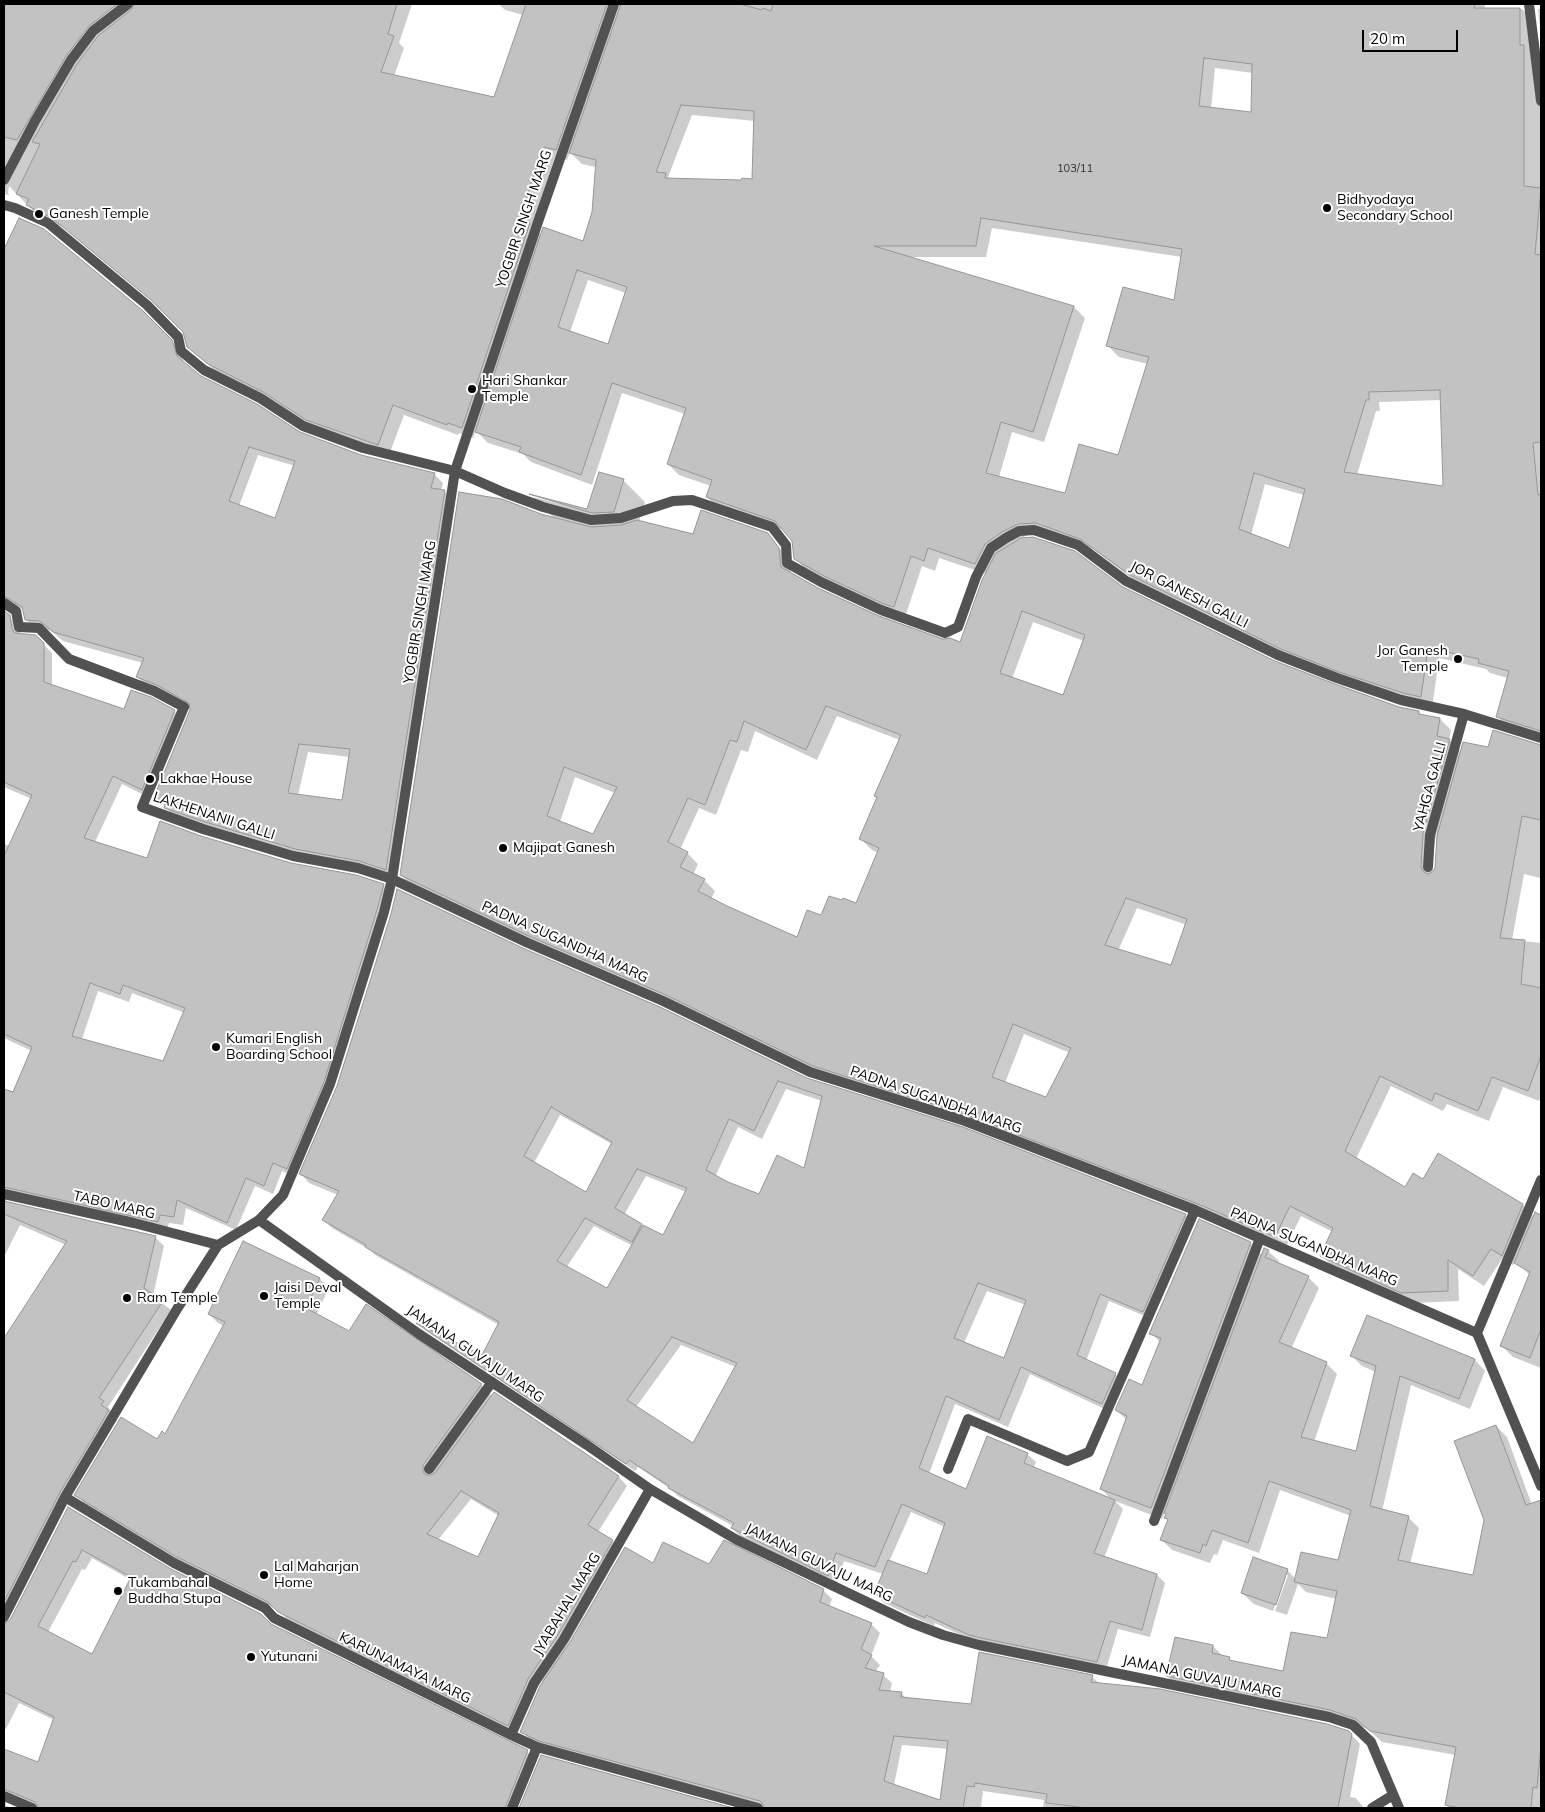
<!DOCTYPE html>
<style>
body{margin:0}
#map{position:relative;width:1545px;height:1812px;overflow:hidden;background:#fff;font-family:Mulish,sans-serif}
canvas{display:block}
.frame{position:absolute;inset:0;border:5px solid #000;pointer-events:none}
.scale{position:absolute;left:1362px;top:30px;width:96px;height:22px;box-sizing:border-box;border:2px solid #000;border-top:0;padding-left:6px;font-size:15px;line-height:18px;white-space:nowrap;color:#000;-webkit-text-stroke:4px #fff;paint-order:stroke}
</style>
<div id="map">
<canvas width="1545" height="1812"></canvas>
<div class="frame"></div>
<div class="scale">20 m</div>
</div>
<script>
const context = document.querySelector('canvas').getContext('2d');
context.lineJoin = 'round';
function fill(path, color) {
  context.fillStyle = color;
  context.fill(path, 'evenodd');
}
function toPath(rows) {
  const path = new Path2D();
  for (const r of rows) {
    path.moveTo(r[0], r[1]);
    for (let i = 2; i < r.length; i += 2) path.lineTo(r[i], r[i + 1]);
  }
  return path;
}
function stroke(path, color, width, dash) {
  context.strokeStyle = color;
  context.lineWidth = width;
  context.lineCap = dash ? 'butt' : 'round';
  context.setLineDash(dash || []);
  context.stroke(path);
}
function label(font, color, halo, rows, align = 'center') {
  context.font = font + ' Mulish,sans-serif';
  context.lineWidth = 4;
  context.setLineDash([]);
  context.textBaseline = 'middle';
  context.strokeStyle = halo;
  context.fillStyle = color;
  for (const [text, x, y, turn = 0] of rows) {
    context.save();
    context.translate(x, y);
    context.rotate((+turn || 0) * Math.PI / 180);
    context.textAlign = isNaN(turn) ? turn : align;
    if (halo) context.strokeText(text, 0, 0);
    context.fillText(text, 0, 0);
    context.restore();
  }
}
fill(toPath([
 [4,4,412,4,399,43,404,48,394,76,495,98,524,15,505,10,499,4,1363,4,1357,44,1422,44,1424,4,1485,4,1485,9,1522,9,1533,20,1541,86,1541,305,1411,298,1409,316,1541,342,1541,364,1467,371,1467,380,1541,387,1541,738,1509,728,1498,717,1508,678,1490,673,1486,669,1439,658,1432,708,1293,659,1142,586,1093,549,1046,534,1027,535,1021,539,1274,662,1399,708,1418,712,1422,716,1440,719,1451,730,1449,740,1462,753,1489,748,1541,746,1541,878,1524,874,1512,940,1541,943,1541,1095,1539,1101,1503,1087,1489,1121,1447,1104,1443,1111,1391,1086,1356,1159,1405,1189,1423,1181,1439,1155,1523,1205,1534,1217,1536,1213,1541,1217,1541,1368,1513,1357,1502,1346,1530,1275,1515,1262,1513,1265,1502,1259,1484,1286,1458,1269,1459,1301,1413,1303,1333,1267,1322,1256,1333,1232,1301,1216,1286,1247,980,1125,825,1076,412,886,401,875,541,515,554,518,533,497,588,511,623,480,645,502,639,522,694,536,767,534,790,560,791,574,817,589,878,618,943,641,961,644,987,574,939,558,935,571,922,566,905,617,806,570,795,558,793,541,784,530,718,508,707,497,711,486,679,475,668,464,685,414,622,393,592,485,531,462,523,454,488,443,476,431,473,438,459,433,458,435,404,415,389,455,318,430,220,375,188,347,184,332,162,309,65,228,38,216,9,186,8,193,9,195,4,194],
 [1215,68,1253,73,1252,113,1211,109],
 [692,115,755,121,753,180,743,182,671,180,668,177],
 [570,152,582,164,596,167,593,212,584,242,542,236,532,226,555,157,567,160],
 [992,228,1182,257,1175,301,1108,346,1119,357,1148,364,1119,457,1066,494,999,477,1012,432,1044,442,1085,318,1074,307,908,257,986,257],
 [588,280,626,293,609,345,570,332],
 [1441,400,1445,487,1357,475,1376,411,1380,411,1379,402],
 [1265,484,1304,495,1290,549,1251,535],
 [1033,622,1084,641,1063,697,1012,679],
 [837,716,900,740,861,839,872,850,878,853,857,904,822,917,798,938,711,899,715,891,704,880,693,875,698,864,687,853,680,850,699,808,716,815,741,750,748,752,755,731,817,760],
 [575,777,615,793,594,835,560,822],
 [1437,833,1436,868,1432,874,1434,845],
 [1137,908,1187,925,1172,967,1118,951],
 [1024,1034,1070,1053,1047,1099,1005,1083],
 [1538,9,1541,9,1541,37],
 [20,219,141,311,180,351,184,364,200,377,300,434,361,456,434,474,443,483,441,491,444,491,453,500,395,878,304,858,174,816,155,796,192,710,191,707,167,693,146,685,138,677,143,663,63,641,50,630,35,629,26,620,23,610,18,606,11,605,6,609,6,614,18,625,21,635,35,636,52,653,52,686,124,710,174,711,183,720,150,798,122,784,95,842,148,859,201,837,291,864,383,885,392,894,296,1177,282,1171,273,1194,255,1186,236,1230,186,1208,183,1225,169,1223,167,1230,7,1198,6,1203,155,1237,164,1246,153,1296,171,1310,108,1407,117,1420,67,1503,5,1625,11,1621,68,1508,170,1570,271,1626,527,1752,536,1760,517,1808,403,1808,391,1802,389,1808,40,1808,16,1798,9,1799,6,1803,6,1806,12,1808,4,1808,4,1750,39,1763,54,1720,19,1703,6,1729,4,1728,4,1503,32,1455,4,1440,4,1341,66,1245,20,1225,4,1257,4,1089,14,1092,32,1051,4,1038,4,844,10,846,32,799,4,787,4,252],
 [258,455,295,466,276,519,239,506],
 [308,752,350,757,343,801,298,795],
 [98,991,129,1002,132,993,185,1013,164,1062,82,1039],
 [92,1558,131,1580,92,1655,48,1632,82,1569,85,1570],
 [807,1079,1185,1215,1194,1223,1152,1319,1109,1301,1086,1361,1115,1374,1124,1383,1111,1412,1030,1374,1008,1427,955,1404,929,1474,966,1491,1027,1454,1036,1462,1033,1469,1112,1500,1101,1489,1127,1420,1116,1410,1143,1387,1161,1343,1151,1333,1250,1243,1262,1255,1268,1251,1279,1261,1278,1264,1308,1277,1319,1288,1291,1349,1326,1363,1337,1374,1314,1442,1357,1452,1376,1372,1362,1366,1351,1355,1367,1317,1475,1360,1485,1371,1470,1409,1411,1385,1382,1511,1409,1518,1419,1528,1410,1564,1474,1576,1486,1520,1496,1426,1507,1437,1532,1505,1537,1503,1541,1507,1541,1658,1522,1666,1541,1671,1541,1808,1450,1808,1446,1805,1456,1755,1382,1742,1368,1729,1342,1720,1178,1687,1167,1676,1213,1646,1224,1657,1229,1659,1233,1662,1284,1672,1328,1640,1337,1599,1306,1592,1298,1584,1287,1615,1275,1611,1288,1575,1285,1575,1273,1611,1254,1604,1242,1593,1287,1570,1296,1579,1339,1562,1351,1516,1280,1490,1259,1553,1223,1540,1217,1555,1214,1554,1210,1563,1172,1550,1162,1540,1169,1520,1166,1518,1167,1514,1165,1512,1162,1519,1115,1501,1123,1509,1104,1558,1157,1575,1165,1583,1150,1637,1118,1629,1106,1670,978,1643,935,1623,934,1626,884,1603,876,1594,883,1574,844,1561,837,1583,741,1537,732,1528,733,1526,678,1496,672,1490,638,1467,635,1471,426,1331,422,1327,483,1357,499,1325,375,1255,370,1250,332,1228,324,1220,338,1195,309,1183,301,1174,338,1086],
 [786,1089,822,1101,805,1169,759,1196,715,1177,738,1127,762,1139],
 [560,1115,612,1144,587,1193,534,1163],
 [646,1176,686,1192,664,1236,643,1227,624,1215],
 [594,1226,633,1246,608,1290,566,1268],
 [987,1291,1026,1305,1004,1360,964,1343],
 [681,1345,736,1367,693,1444,636,1407],
 [911,1512,945,1527,928,1575,889,1562],
 [320,1279,329,1288,316,1315,349,1333,481,1385,492,1396,618,1476,627,1486,598,1532,612,1541,621,1550,565,1649,566,1650,653,1565,710,1566,823,1590,832,1599,829,1607,871,1624,880,1633,871,1656,880,1665,875,1672,883,1675,892,1683,890,1692,901,1693,907,1699,972,1705,1092,1677,1100,1684,1349,1732,1360,1744,1350,1797,1356,1798,1364,1808,1043,1808,1044,1800,983,1791,981,1808,764,1808,549,1749,530,1740,522,1731,543,1682,542,1681,537,1689,517,1734,289,1621,278,1610,188,1566,85,1504,76,1494,166,1435,224,1326,218,1323,209,1314],
 [471,1499,499,1516,478,1559,438,1540],
 [902,1745,948,1749,941,1801,894,1785],
 [542,1757,731,1808,521,1808]
]), '#0003');
const building = toPath([
 [4,4,117,4,89,26,66,56,17,140,4,137,4,4],
 [135,4,397,4,388,34,394,36,381,72,494,97,526,4,607,4,556,150,544,147,533,177,520,219,530,223,462,428,448,423,447,425,393,405,378,445,306,420,263,392,208,364,187,347,183,332,151,300,52,218,26,205,29,199,16,194,40,144,32,142,77,64,98,36,132,9,135,4],
 [621,4,740,4,762,10,763,8,771,11,773,4,1475,4,1474,8,1520,8,1520,45,1524,45,1524,186,1541,188,1535,254,1541,255,1541,442,1533,443,1538,495,1541,494,1541,731,1496,717,1509,671,1478,663,1479,659,1428,648,1421,697,1403,693,1339,672,1281,649,1130,575,1080,539,1036,523,1018,524,1002,532,985,544,975,564,928,548,924,561,911,556,894,607,884,604,824,576,794,559,792,541,775,521,706,497,712,480,667,464,686,408,612,383,581,475,519,452,521,447,475,432,543,227,583,241,592,212,596,160,569,153,621,4],
 [1204,58,1252,64,1251,112,1199,106,1204,58],
 [681,105,754,111,752,179,742,178,741,180,665,178,666,173,656,172,681,105],
 [981,218,1182,249,1174,300,1123,287,1106,346,1149,357,1118,455,1079,444,1065,493,986,473,1001,422,1033,432,1074,306,874,246,976,246,981,218],
 [577,270,627,287,608,344,558,327,577,270],
 [1440,390,1443,486,1344,472,1366,400,1369,400,1369,392,1440,390],
 [1254,473,1305,489,1289,548,1239,529,1254,473],
 [19,218,44,229,142,310,172,340,177,356,201,376,257,404,300,432,361,455,435,473,431,488,445,490,386,870,359,861,295,849,205,822,164,808,166,802,154,797,190,710,189,703,157,685,136,677,144,658,53,632,40,621,25,620,22,607,4,596,4,249,19,218],
 [249,447,295,461,275,518,229,501,249,447],
 [299,744,350,749,342,800,288,793,299,744],
 [599,472,624,479,614,512,592,513,529,494,587,509,599,472],
 [459,492,502,499,541,514,591,527,621,525,637,520,693,534,701,510,768,533,779,548,781,567,818,588,879,616,943,639,950,638,960,642,982,580,996,553,1021,538,1033,537,1075,551,1123,587,1275,661,1335,684,1399,707,1419,711,1419,714,1440,718,1437,736,1450,739,1423,833,1421,867,1424,872,1427,874,1431,873,1435,868,1437,836,1463,742,1488,747,1493,730,1541,745,1541,820,1522,816,1500,938,1525,940,1521,984,1541,988,1541,1056,1528,1091,1492,1077,1478,1111,1435,1093,1432,1101,1380,1076,1345,1151,1405,1187,1413,1173,1423,1179,1438,1153,1523,1204,1502,1256,1491,1249,1473,1276,1448,1260,1448,1291,1401,1293,1320,1256,1333,1228,1290,1206,1275,1237,1198,1204,967,1115,813,1066,666,995,531,937,400,875,459,492],
 [1022,611,1085,635,1063,695,1000,673,1022,611],
 [826,706,901,735,874,796,877,797,859,839,879,848,856,903,843,898,842,900,829,896,821,915,807,910,797,937,727,906,698,891,705,879,680,867,688,852,668,842,688,798,705,805,730,740,737,742,744,721,806,750,826,706],
 [564,767,617,787,593,834,547,816,564,767],
 [1126,898,1187,919,1171,965,1105,945,1126,898],
 [1013,1024,1071,1048,1046,1097,992,1077,1013,1024],
 [4,611,10,615,12,629,15,633,36,635,44,643,44,682,124,709,131,690,151,697,175,710,142,790,113,776,84,838,147,858,160,821,201,836,291,863,356,875,384,884,377,910,324,1082,287,1169,273,1163,264,1186,246,1178,227,1223,177,1200,174,1217,160,1215,158,1222,4,1187,4,1089,13,1092,32,1047,4,1034,4,856,32,795,4,782,4,611],
 [90,983,120,994,123,985,185,1008,163,1061,72,1036,90,983],
 [397,889,525,949,660,1007,807,1078,963,1127,1186,1214,1143,1312,1100,1294,1077,1355,1116,1373,1102,1404,1021,1367,999,1420,946,1396,919,1468,966,1489,987,1436,1028,1453,1024,1463,1115,1500,1094,1553,1157,1574,1142,1630,1110,1621,1097,1662,981,1638,969,1635,926,1615,925,1618,874,1594,888,1560,927,1574,945,1523,902,1504,875,1567,836,1553,828,1576,731,1528,734,1523,668,1488,669,1486,629,1460,626,1464,416,1323,482,1355,499,1322,365,1247,366,1245,322,1220,339,1191,299,1174,337,1086,391,914,397,889],
 [778,1081,822,1096,804,1168,777,1155,759,1194,728,1182,706,1170,729,1119,754,1131,778,1081],
 [551,1107,612,1142,586,1192,524,1156,551,1107],
 [637,1169,687,1188,663,1235,643,1225,607,1288,557,1261,585,1218,632,1242,642,1224,615,1208,637,1169],
 [978,1283,1026,1300,1004,1358,954,1338,978,1283],
 [672,1337,737,1363,693,1443,627,1400,672,1337],
 [4,1201,156,1236,144,1288,163,1301,99,1398,104,1401,101,1405,109,1410,59,1494,4,1602,4,1338,67,1241,4,1214,4,1201],
 [1535,1212,1541,1215,1541,1329,1530,1358,1500,1346,1530,1272,1514,1263,1535,1212],
 [1199,1219,1251,1242,1151,1508,1100,1489,1127,1416,1115,1410,1129,1379,1142,1385,1161,1338,1149,1334,1199,1219],
 [243,1241,320,1278,306,1308,349,1331,366,1304,482,1384,423,1465,423,1471,425,1475,431,1475,435,1473,494,1392,619,1476,588,1525,613,1540,558,1635,528,1679,508,1726,278,1612,268,1602,177,1557,74,1495,121,1417,157,1439,162,1431,165,1434,225,1322,208,1314,243,1241],
 [461,1491,499,1513,478,1557,427,1534,461,1491],
 [1264,1248,1269,1250,1265,1257,1309,1276,1279,1342,1327,1362,1301,1437,1356,1451,1376,1366,1350,1356,1367,1315,1475,1359,1459,1399,1400,1376,1370,1506,1409,1516,1398,1560,1473,1575,1484,1520,1454,1441,1496,1425,1526,1505,1541,1500,1541,1746,1537,1788,1533,1787,1531,1808,1459,1808,1445,1805,1456,1747,1370,1731,1356,1719,1330,1710,1166,1676,1175,1637,1213,1645,1212,1653,1230,1657,1229,1660,1283,1671,1291,1632,1327,1638,1337,1591,1294,1582,1301,1552,1338,1560,1351,1510,1269,1481,1248,1543,1212,1530,1206,1546,1203,1544,1200,1553,1160,1540,1168,1519,1164,1518,1166,1514,1164,1513,1264,1248],
 [68,1507,171,1569,261,1614,271,1624,528,1750,505,1808,39,1808,35,1802,4,1789,4,1749,38,1762,54,1717,4,1692,4,1624,10,1620,68,1507],
 [82,1550,131,1577,92,1654,38,1626,73,1561,76,1562,82,1550],
 [724,1540,824,1589,820,1602,872,1623,861,1649,872,1655,865,1668,884,1673,879,1690,902,1692,901,1697,971,1704,979,1652,1093,1675,1091,1682,1160,1689,1327,1724,1349,1731,1352,1734,1338,1808,1087,1808,1046,1803,1047,1794,975,1783,974,1787,967,1786,963,1808,765,1808,763,1804,760,1801,539,1741,520,1732,540,1686,570,1642,625,1547,653,1563,663,1542,709,1564,724,1540],
 [894,1736,948,1741,940,1800,884,1781,894,1736],
 [1253,1557,1288,1569,1276,1605,1241,1593,1253,1557],
 [541,1755,733,1808,519,1808,541,1755]
]);
fill(building, '#c2c2c2');
stroke(building, '#969696', 1);
stroke(toPath([
 [429,1469,492,1382],
 [948,1469,968,1419,1067,1461,1089,1452,1195,1210],
 [1154,1521,1260,1238]
]), '#525252', 10);
stroke(toPath([
 [4,1796,32,1808]
]), '#525252', 10);
stroke(toPath([
 [1529,4,1541,101],
 [4,180,35,121,71,60,93,31,128,4],
 [4,205,15,208,48,223,147,305,178,337,181,351,204,370,260,398,303,426,363,448,455,471,505,493,543,507,591,520,621,518,673,501,692,500,772,527,786,545,787,563,821,582,881,610,945,633,958,627,976,577,991,548,1006,538,1019,531,1034,530,1078,545,1126,581,1278,655,1337,678,1401,700,1464,714,1541,738],
 [4,603,16,611,19,627,39,628,69,659,154,691,184,707,142,807,203,829,293,856,358,868,392,879,528,943,663,1001,810,1072,965,1121,1195,1210,1477,1333],
 [1428,867,1430,835,1464,714],
 [1541,1180,1477,1333,1541,1486],
 [4,1194,134,1223,218,1245],
 [259,1220,419,1334,587,1445,650,1489,737,1540,909,1622,943,1635,979,1645,1329,1717,1353,1725,1371,1742,1399,1808],
 [65,1497,174,1563,265,1608,274,1618,511,1735,537,1747,758,1808],
 [4,1617,65,1497,177,1309,218,1245,259,1220,283,1195,330,1084,384,912,392,879,455,471,539,219,614,4],
 [511,1735,534,1683,564,1639,650,1489],
 [512,1808,537,1747],
 [1372,1808,1393,1795]
]), '#525252', 10);
for (const [x, y, r, color] of [
 [1327,208,5,"#000"],
 [39,214,5,"#000"],
 [472,389,5,"#000"],
 [1458,659,5,"#000"],
 [150,779,5,"#000"],
 [503,848,5,"#000"],
 [216,1047,5,"#000"],
 [264,1296,5,"#000"],
 [127,1298,5,"#000"],
 [264,1575,5,"#000"],
 [118,1591,5,"#000"],
 [251,1657,5,"#000"]
]) {
  const dot = new Path2D();
  dot.arc(x, y, r, 0, 2 * Math.PI);
  context.fillStyle = color;
  context.fill(dot);
  stroke(dot, '#fff', 2);
}
label('11px', '#303030', null, [
 ["103/11",1075,169]
]);
label('14px', '#000', '#fff', [
 ["Bidhyodaya",1337,200],
 ["Secondary School",1337,216],
 ["Ganesh Temple",49,214],
 ["Hari Shankar",482,381],
 ["Temple",482,397],
 ["Jor Ganesh",1448,651,"right"],
 ["Temple",1448,667,"right"],
 ["Lakhae House",160,779],
 ["Majipat Ganesh",513,848],
 ["Kumari English",226,1039],
 ["Boarding School",226,1055],
 ["Jaisi Deval",274,1288],
 ["Temple",274,1304],
 ["Ram Temple",137,1298],
 ["Lal Maharjan",274,1567],
 ["Home",274,1583],
 ["Tukambahal",128,1583],
 ["Buddha Stupa",128,1599],
 ["Yutunani",261,1657]
], 'left');
label('14px', '#000', '#fff', [
 ["YOGBIR SINGH MARG",524,219,-71],
 ["JOR GANESH GALLI",1189,595,27],
 ["YOGBIR SINGH MARG",420,612,-81],
 ["YAHGA GALLI",1430,787,-75],
 ["LAKHENANII GALLI",214,816,18],
 ["PADNA SUGANDHA MARG",565,942,24],
 ["PADNA SUGANDHA MARG",936,1100,19],
 ["TABO MARG",114,1205,13],
 ["PADNA SUGANDHA MARG",1314,1247,23],
 ["JAMANA GUVAJU MARG",475,1354,34],
 ["JAMANA GUVAJU MARG",819,1563,26],
 ["JYABAHAL MARG",567,1604,-59],
 ["KARUNAMAYA MARG",405,1668,26],
 ["JAMANA GUVAJU MARG",1202,1677,12]
]);
</script>
